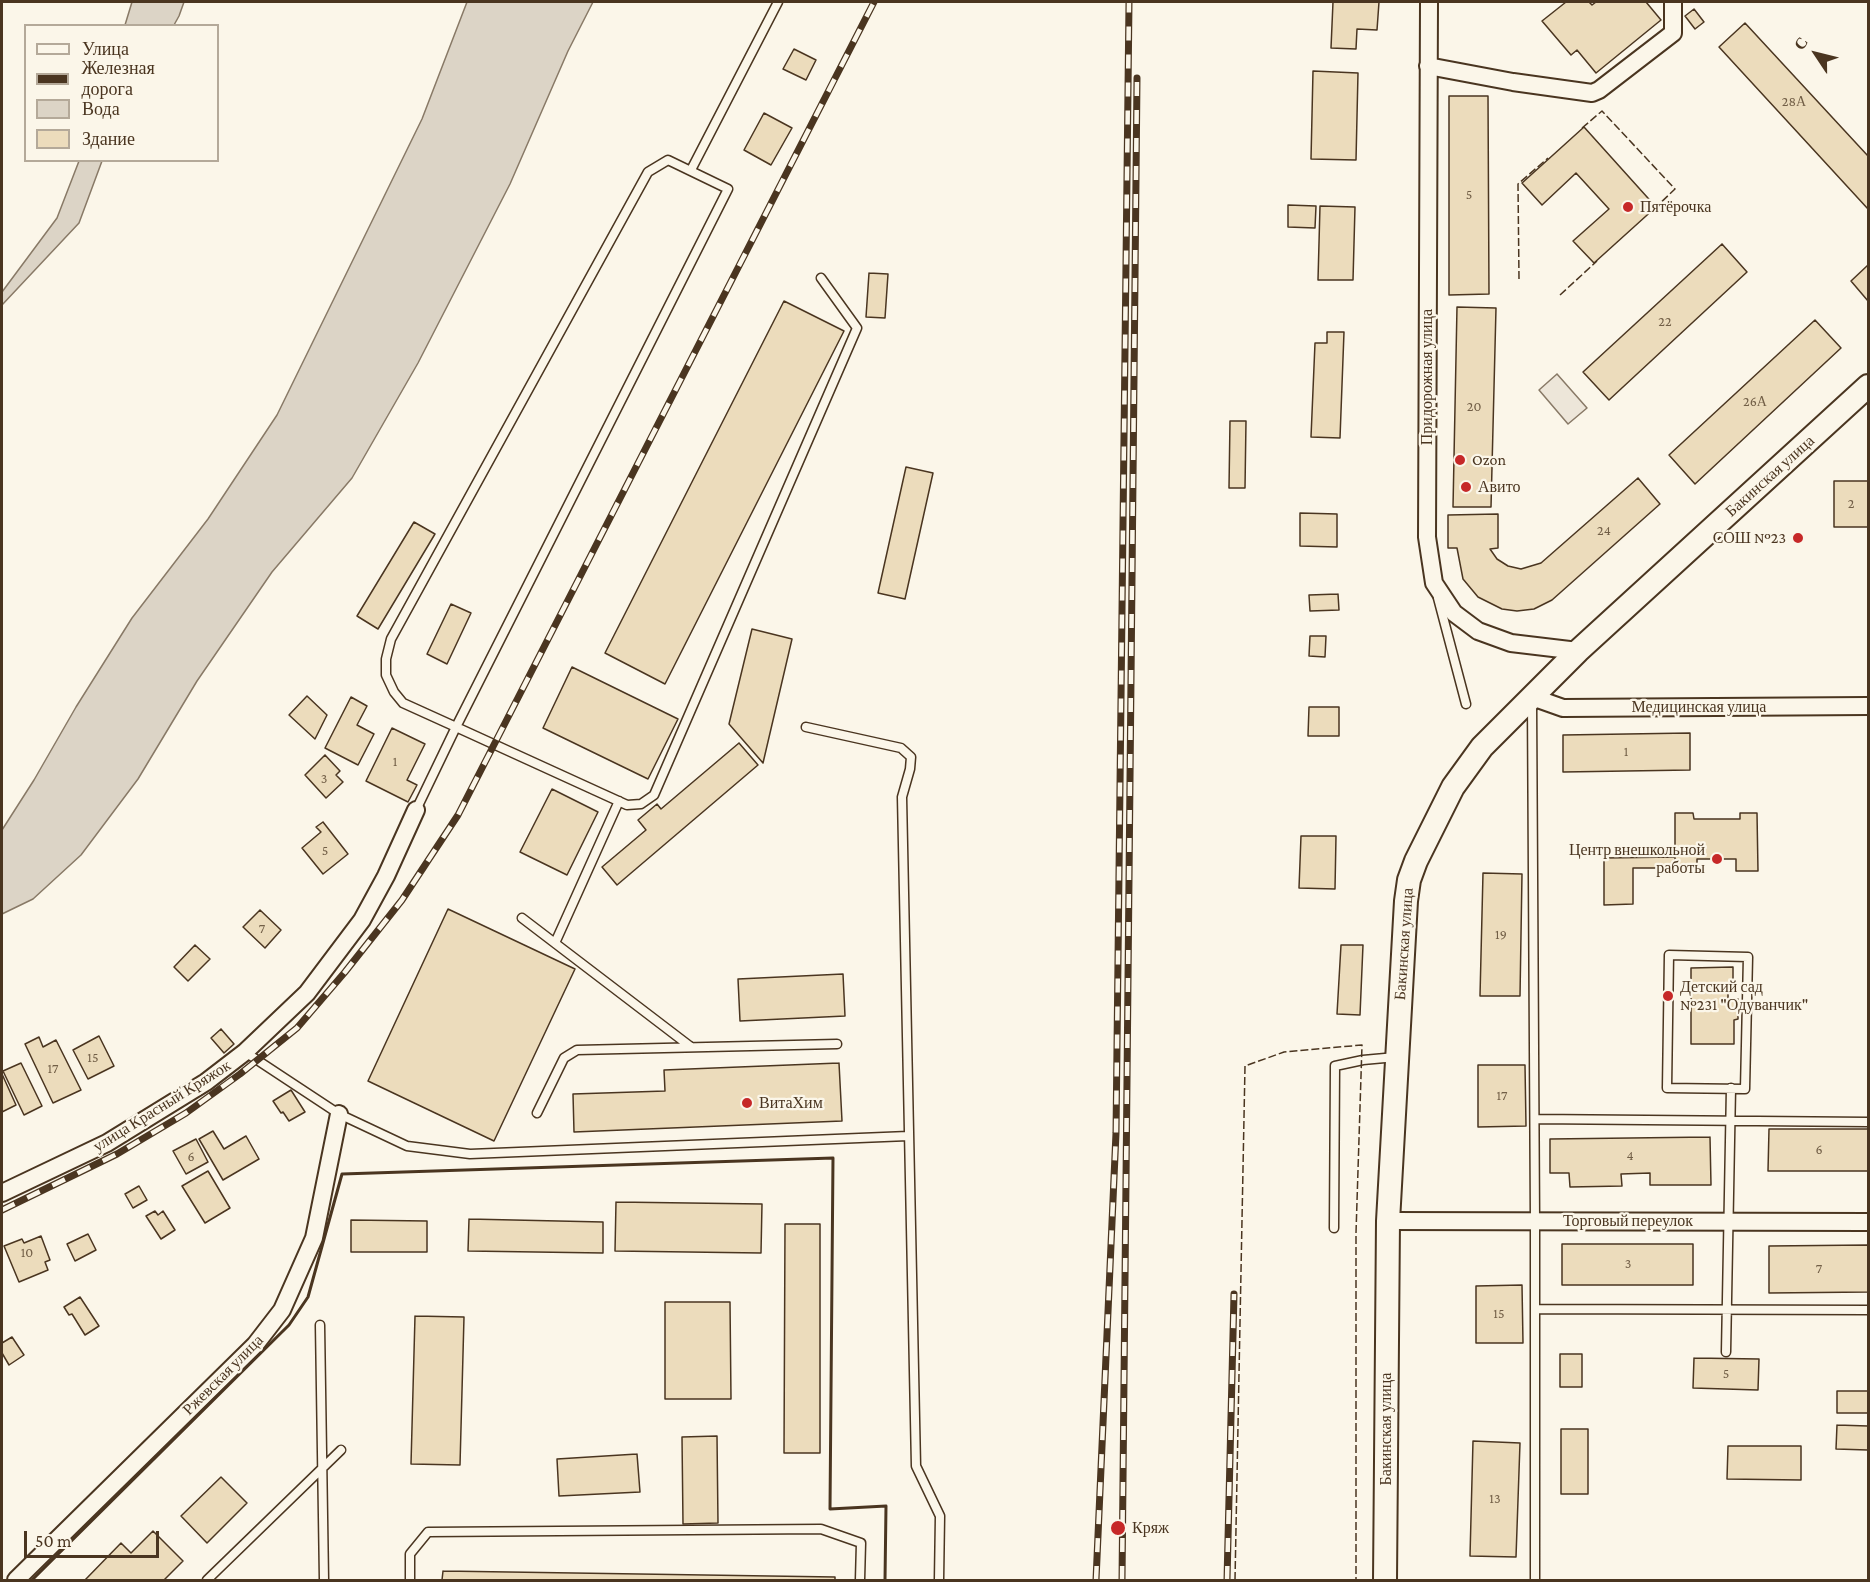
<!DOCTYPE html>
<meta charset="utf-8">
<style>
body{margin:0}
#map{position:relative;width:1870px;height:1582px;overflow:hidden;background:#fbf6e9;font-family:"Crimson Pro",serif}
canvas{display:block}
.frame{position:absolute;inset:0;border:3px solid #4a3520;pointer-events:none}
.legend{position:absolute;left:24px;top:24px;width:195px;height:138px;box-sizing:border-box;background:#fbf6e9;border:2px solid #b4a999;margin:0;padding:8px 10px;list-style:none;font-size:18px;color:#4a3520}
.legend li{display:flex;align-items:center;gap:12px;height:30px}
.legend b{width:30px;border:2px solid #b4a999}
.north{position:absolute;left:1786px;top:24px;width:60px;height:60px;-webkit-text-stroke:4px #fbf6e9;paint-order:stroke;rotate:305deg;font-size:16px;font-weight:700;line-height:24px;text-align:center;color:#4a3520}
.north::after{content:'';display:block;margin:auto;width:21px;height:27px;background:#4a3520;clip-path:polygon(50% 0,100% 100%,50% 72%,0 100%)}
.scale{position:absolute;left:24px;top:1531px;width:135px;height:27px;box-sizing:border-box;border:3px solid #4a3520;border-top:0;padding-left:8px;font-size:18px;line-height:21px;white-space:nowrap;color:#4a3520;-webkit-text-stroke:4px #fbf6e9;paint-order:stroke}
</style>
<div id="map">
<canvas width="1870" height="1582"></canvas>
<div class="frame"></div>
<ul class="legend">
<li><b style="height:8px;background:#fbf6e9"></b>Улица</li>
<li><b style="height:8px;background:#4a3520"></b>Железная дорога</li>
<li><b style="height:16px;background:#dcd4c6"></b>Вода</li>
<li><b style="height:16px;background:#ecdcbc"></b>Здание</li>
</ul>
<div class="north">С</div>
<div class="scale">50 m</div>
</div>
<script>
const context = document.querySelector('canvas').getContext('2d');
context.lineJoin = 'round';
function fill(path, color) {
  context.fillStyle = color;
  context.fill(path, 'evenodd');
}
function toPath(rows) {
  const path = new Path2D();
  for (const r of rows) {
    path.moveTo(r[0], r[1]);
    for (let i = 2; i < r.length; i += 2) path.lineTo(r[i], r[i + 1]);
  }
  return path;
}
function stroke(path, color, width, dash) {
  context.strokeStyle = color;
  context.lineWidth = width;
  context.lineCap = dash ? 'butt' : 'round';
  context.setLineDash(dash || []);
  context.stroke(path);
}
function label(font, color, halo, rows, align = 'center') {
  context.font = font + ' "Crimson Pro",serif';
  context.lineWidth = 4.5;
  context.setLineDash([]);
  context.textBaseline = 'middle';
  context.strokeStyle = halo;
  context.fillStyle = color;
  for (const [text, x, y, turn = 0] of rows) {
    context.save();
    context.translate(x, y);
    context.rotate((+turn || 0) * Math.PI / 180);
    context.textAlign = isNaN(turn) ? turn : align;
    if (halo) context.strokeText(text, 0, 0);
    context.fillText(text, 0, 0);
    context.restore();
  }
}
const green = toPath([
 [1557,374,1587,408,1568,424,1539,390,1557,374]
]);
fill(green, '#ede6d9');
stroke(green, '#887966', 1.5);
const water = toPath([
 [132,2,184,2,179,16,174,25,125,25,132,2],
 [467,2,593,2,568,51,510,184,418,363,352,478,272,572,197,681,138,779,81,855,33,899,2,914,2,830,34,780,76,707,132,618,208,519,277,415,422,119,467,2],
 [79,161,102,161,79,223,2,305,2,292,57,218,79,161]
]);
fill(water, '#dcd4c6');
stroke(water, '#887966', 1.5);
const building = toPath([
 [1333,2,1379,2,1377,30,1357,29,1356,49,1331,48,1333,2],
 [1566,2,1589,2,1592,5,1596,2,1646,2,1661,20,1596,73,1577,50,1571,55,1542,21,1566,2],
 [1694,9,1704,22,1695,29,1685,16,1694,9],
 [1745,23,1868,156,1868,209,1719,47,1745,23],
 [794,49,816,60,806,80,783,69,794,49],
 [1313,71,1358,73,1356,160,1311,159,1313,71],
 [1449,96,1488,96,1489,294,1449,295,1449,96],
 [764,113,792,128,771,165,744,150,764,113],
 [1584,127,1656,207,1594,263,1573,241,1609,209,1576,173,1542,205,1522,183,1584,127],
 [1288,205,1316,206,1315,228,1288,227,1288,205],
 [1320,206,1355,207,1353,280,1318,280,1320,206],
 [1722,244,1747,272,1609,400,1583,372,1722,244],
 [1868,265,1868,301,1851,281,1868,265],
 [869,273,888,274,885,318,866,317,869,273],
 [784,301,844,331,665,684,605,653,784,301],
 [1457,307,1496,308,1491,507,1453,507,1457,307],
 [1815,320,1841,348,1695,484,1669,455,1815,320],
 [1327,332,1344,332,1340,438,1311,437,1315,343,1327,343,1327,332],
 [1230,421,1246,421,1245,488,1229,488,1230,421],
 [906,467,933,473,905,599,878,593,906,467],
 [1638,478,1660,504,1552,600,1534,609,1517,611,1502,609,1478,597,1463,579,1457,548,1448,548,1448,515,1498,514,1498,548,1490,549,1497,559,1508,566,1521,569,1541,563,1638,478],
 [1834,481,1868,481,1868,527,1834,527,1834,481],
 [1300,513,1337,514,1337,547,1300,546,1300,513],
 [414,522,435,534,378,629,357,616,414,522],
 [1338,594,1339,610,1310,611,1309,595,1338,594],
 [451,604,471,613,447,664,427,654,451,604],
 [752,629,792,639,763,763,729,724,752,629],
 [1310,636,1326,636,1325,657,1309,656,1310,636],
 [572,667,678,719,648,779,543,728,572,667],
 [307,696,327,715,315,739,289,715,307,696],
 [351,697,367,706,357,725,374,734,358,765,325,748,351,697],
 [1309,707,1339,707,1339,736,1308,736,1309,707],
 [392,728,425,744,407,780,417,785,408,802,366,781,392,728],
 [1690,733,1690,770,1563,772,1563,735,1690,733],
 [739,743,758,765,617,885,602,867,646,830,638,820,657,804,661,809,739,743],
 [325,755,340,771,336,775,343,782,326,798,305,775,325,755],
 [552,789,598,812,567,875,520,852,552,789],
 [1675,813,1693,813,1694,819,1740,819,1740,813,1757,813,1758,871,1736,871,1736,859,1697,859,1697,873,1675,873,1675,813],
 [323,822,348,854,323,874,302,848,321,832,316,827,323,822],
 [1301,836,1336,836,1335,889,1299,888,1301,836],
 [1675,857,1675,868,1633,868,1633,904,1604,905,1604,858,1675,857],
 [1483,873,1522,874,1520,996,1480,996,1483,873],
 [448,909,575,969,494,1141,368,1081,448,909],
 [260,910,281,930,265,948,243,927,260,910],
 [195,945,210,959,188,981,174,967,195,945],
 [1341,945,1363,945,1360,1015,1337,1014,1341,945],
 [1733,967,1733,985,1728,985,1728,999,1738,999,1738,1019,1734,1020,1734,1044,1691,1044,1691,968,1733,967],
 [843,974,845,1016,740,1021,738,979,843,974],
 [221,1029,234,1044,224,1053,211,1038,221,1029],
 [99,1036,114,1066,88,1079,73,1050,99,1036],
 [39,1037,43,1047,56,1040,81,1090,53,1103,25,1044,39,1037],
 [21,1063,42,1106,24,1115,3,1071,21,1063],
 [839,1063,842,1121,574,1132,573,1094,665,1091,664,1070,839,1063],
 [1478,1065,1525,1065,1526,1126,1478,1127,1478,1065],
 [2,1074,16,1105,2,1112,2,1074],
 [291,1090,305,1112,289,1121,283,1112,281,1113,273,1101,291,1090],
 [1769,1129,1868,1129,1868,1171,1768,1171,1769,1129],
 [213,1131,224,1149,246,1136,259,1159,223,1180,199,1139,213,1131],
 [1710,1137,1711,1185,1650,1185,1650,1173,1621,1174,1622,1186,1570,1187,1569,1173,1550,1173,1550,1139,1710,1137],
 [196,1139,208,1162,186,1174,173,1151,196,1139],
 [208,1171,230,1208,205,1223,182,1186,208,1171],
 [139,1186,147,1200,133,1208,125,1194,139,1186],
 [616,1202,762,1204,761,1253,615,1251,616,1202],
 [155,1211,158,1215,163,1211,175,1230,161,1239,146,1216,155,1211],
 [469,1219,603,1222,603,1253,468,1251,469,1219],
 [351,1220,427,1221,427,1252,351,1252,351,1220],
 [785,1224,820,1224,820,1453,784,1453,785,1224],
 [88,1234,96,1250,75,1261,67,1244,88,1234],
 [41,1236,50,1260,45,1262,48,1270,19,1282,4,1246,22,1239,24,1243,41,1236],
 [1562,1244,1693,1244,1693,1285,1562,1285,1562,1244],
 [1868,1245,1868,1292,1769,1293,1769,1246,1868,1245],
 [1522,1285,1523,1343,1476,1343,1476,1286,1522,1285],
 [80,1297,99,1326,85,1335,72,1314,69,1315,64,1307,80,1297],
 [665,1302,730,1302,731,1399,665,1399,665,1302],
 [415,1316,464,1317,460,1465,411,1464,415,1316],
 [12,1337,24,1355,9,1365,2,1353,2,1343,12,1337],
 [1560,1354,1582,1354,1582,1387,1560,1387,1560,1354],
 [1694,1358,1759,1359,1758,1390,1693,1388,1694,1358],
 [1837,1391,1868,1391,1868,1413,1837,1413,1837,1391],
 [1837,1425,1868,1426,1868,1450,1836,1449,1837,1425],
 [1561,1429,1588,1429,1588,1494,1561,1494,1561,1429],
 [717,1436,718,1523,683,1524,682,1437,717,1436],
 [1473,1441,1520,1443,1516,1557,1470,1556,1473,1441],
 [1728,1446,1801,1446,1801,1480,1727,1479,1728,1446],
 [637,1454,640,1492,559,1496,557,1459,637,1454],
 [221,1477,247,1503,207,1543,181,1516,221,1477],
 [153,1531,183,1561,164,1580,85,1580,121,1543,131,1553,153,1531],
 [443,1571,835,1577,835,1580,442,1580,443,1571]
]);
fill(building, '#ecdcbc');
stroke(building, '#4a3520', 1.5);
const service = toPath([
 [691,170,778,2],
 [1438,598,1466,704],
 [1532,702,1535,1220,1535,1580],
 [806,727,901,748,911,757,910,769,902,797,916,1466,940,1516,939,1580],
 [416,810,456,727,728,189,668,160,648,172,391,639,386,659,386,675,394,692,403,703,456,727,627,805,641,804,654,795,857,328,821,278],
 [522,918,691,1047],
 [555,943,619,801],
 [1669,955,1748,957,1745,1089,1667,1088,1669,955],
 [245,1052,339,1114,407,1146,470,1154,908,1136],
 [537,1113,564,1058,577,1050,837,1044],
 [1535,1119,1868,1122],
 [1334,1228,1335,1066,1363,1060,1396,1057],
 [1535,1309,1868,1310],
 [320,1325,324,1580],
 [1726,1352,1731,1088],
 [207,1580,341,1450],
 [410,1580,410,1554,428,1532,821,1529,861,1543,860,1580]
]);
const minor = toPath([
 [1429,2,1427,537,1434,583,1454,613,1478,631,1511,643,1578,651],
 [1428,66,1513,82,1592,93,1599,90,1673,33,1673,2],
 [1532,697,1563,708,1868,706],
 [2,1193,107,1143,206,1082,245,1052,307,993,362,920,386,876,416,810],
 [1388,1221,1868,1222],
 [16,1580,255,1345,282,1310,314,1238,339,1114]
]);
const secondary = toPath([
 [1385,1580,1388,1221,1406,901,1409,880,1416,861,1453,787,1482,747,1578,651,1868,386]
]);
stroke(service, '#4a3520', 11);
stroke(minor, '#4a3520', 20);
stroke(secondary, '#4a3520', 26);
stroke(service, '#fbf6e9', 8);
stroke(minor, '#fbf6e9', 16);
stroke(secondary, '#fbf6e9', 22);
const rail = toPath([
 [2,1210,117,1154,186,1113,240,1074,297,1028,345,972,402,900,458,815,874,2],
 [1096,1580,1116,1133,1129,2],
 [1122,1580,1137,78],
 [1227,1580,1234,1294]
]);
stroke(rail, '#4a3520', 7);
stroke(rail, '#fbf6e9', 4.5, [14]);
stroke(toPath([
 [1582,128,1602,111,1675,189,1655,208],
 [1519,279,1518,184,1548,158],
 [1560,295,1597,261],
 [1235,1580,1245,1066,1284,1052,1362,1045,1356,1233,1356,1580]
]), '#4a3520', 1.5, [8, 3]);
stroke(toPath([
 [32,1580,289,1325,308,1297,342,1174,833,1158,830,1509,886,1506,885,1580]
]), '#4a3520', 3);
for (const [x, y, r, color] of [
 [1628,207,6,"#c62828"],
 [1460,460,6,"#c62828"],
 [1466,487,6,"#c62828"],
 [1798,538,6,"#c62828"],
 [1717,859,6,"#c62828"],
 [1668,996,6,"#c62828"],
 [747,1103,6,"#c62828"],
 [1118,1528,8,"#c62828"]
]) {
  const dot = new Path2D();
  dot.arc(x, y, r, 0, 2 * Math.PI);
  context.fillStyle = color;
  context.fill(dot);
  stroke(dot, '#fbf6e9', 2);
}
label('14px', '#725f47', null, [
 ["28А",1794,102],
 ["5",1469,195],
 ["22",1665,322],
 ["26А",1755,402],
 ["20",1474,407],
 ["2",1851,504],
 ["24",1604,531],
 ["1",1626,752],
 ["1",395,762],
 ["3",324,779],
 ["5",325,851],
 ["7",262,929],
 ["19",1501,935],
 ["15",93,1058],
 ["17",53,1069],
 ["17",1502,1096],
 ["6",1819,1150],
 ["4",1630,1156],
 ["6",191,1157],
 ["10",27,1253],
 ["3",1628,1264],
 ["7",1819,1269],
 ["15",1499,1314],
 ["5",1726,1374],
 ["13",1495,1499]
]);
label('16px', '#4a3520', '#fbf6e9', [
 ["Пятёрочка",1640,207],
 ["Ozon",1472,460],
 ["Авито",1478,487],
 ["СОШ №23",1786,538,"right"],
 ["Центр внешкольной",1705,850,"right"],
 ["работы",1705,868,"right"],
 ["Детский сад",1680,987],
 ["№231 \"Одуванчик\"",1680,1005],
 ["ВитаХим",759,1103],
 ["Кряж",1132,1528]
], 'left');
label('16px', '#4a3520', '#fbf6e9', [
 ["Придорожная улица",1427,377,-90],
 ["Бакинская улица",1770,476,-42],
 ["Медицинская улица",1699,707],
 ["Бакинская улица",1404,944,-86],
 ["улица Красный Кряжок",162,1106,-32],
 ["Торговый переулок",1628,1221],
 ["Ржевская улица",223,1375,-45],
 ["Бакинская улица",1386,1429,-90]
]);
</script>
